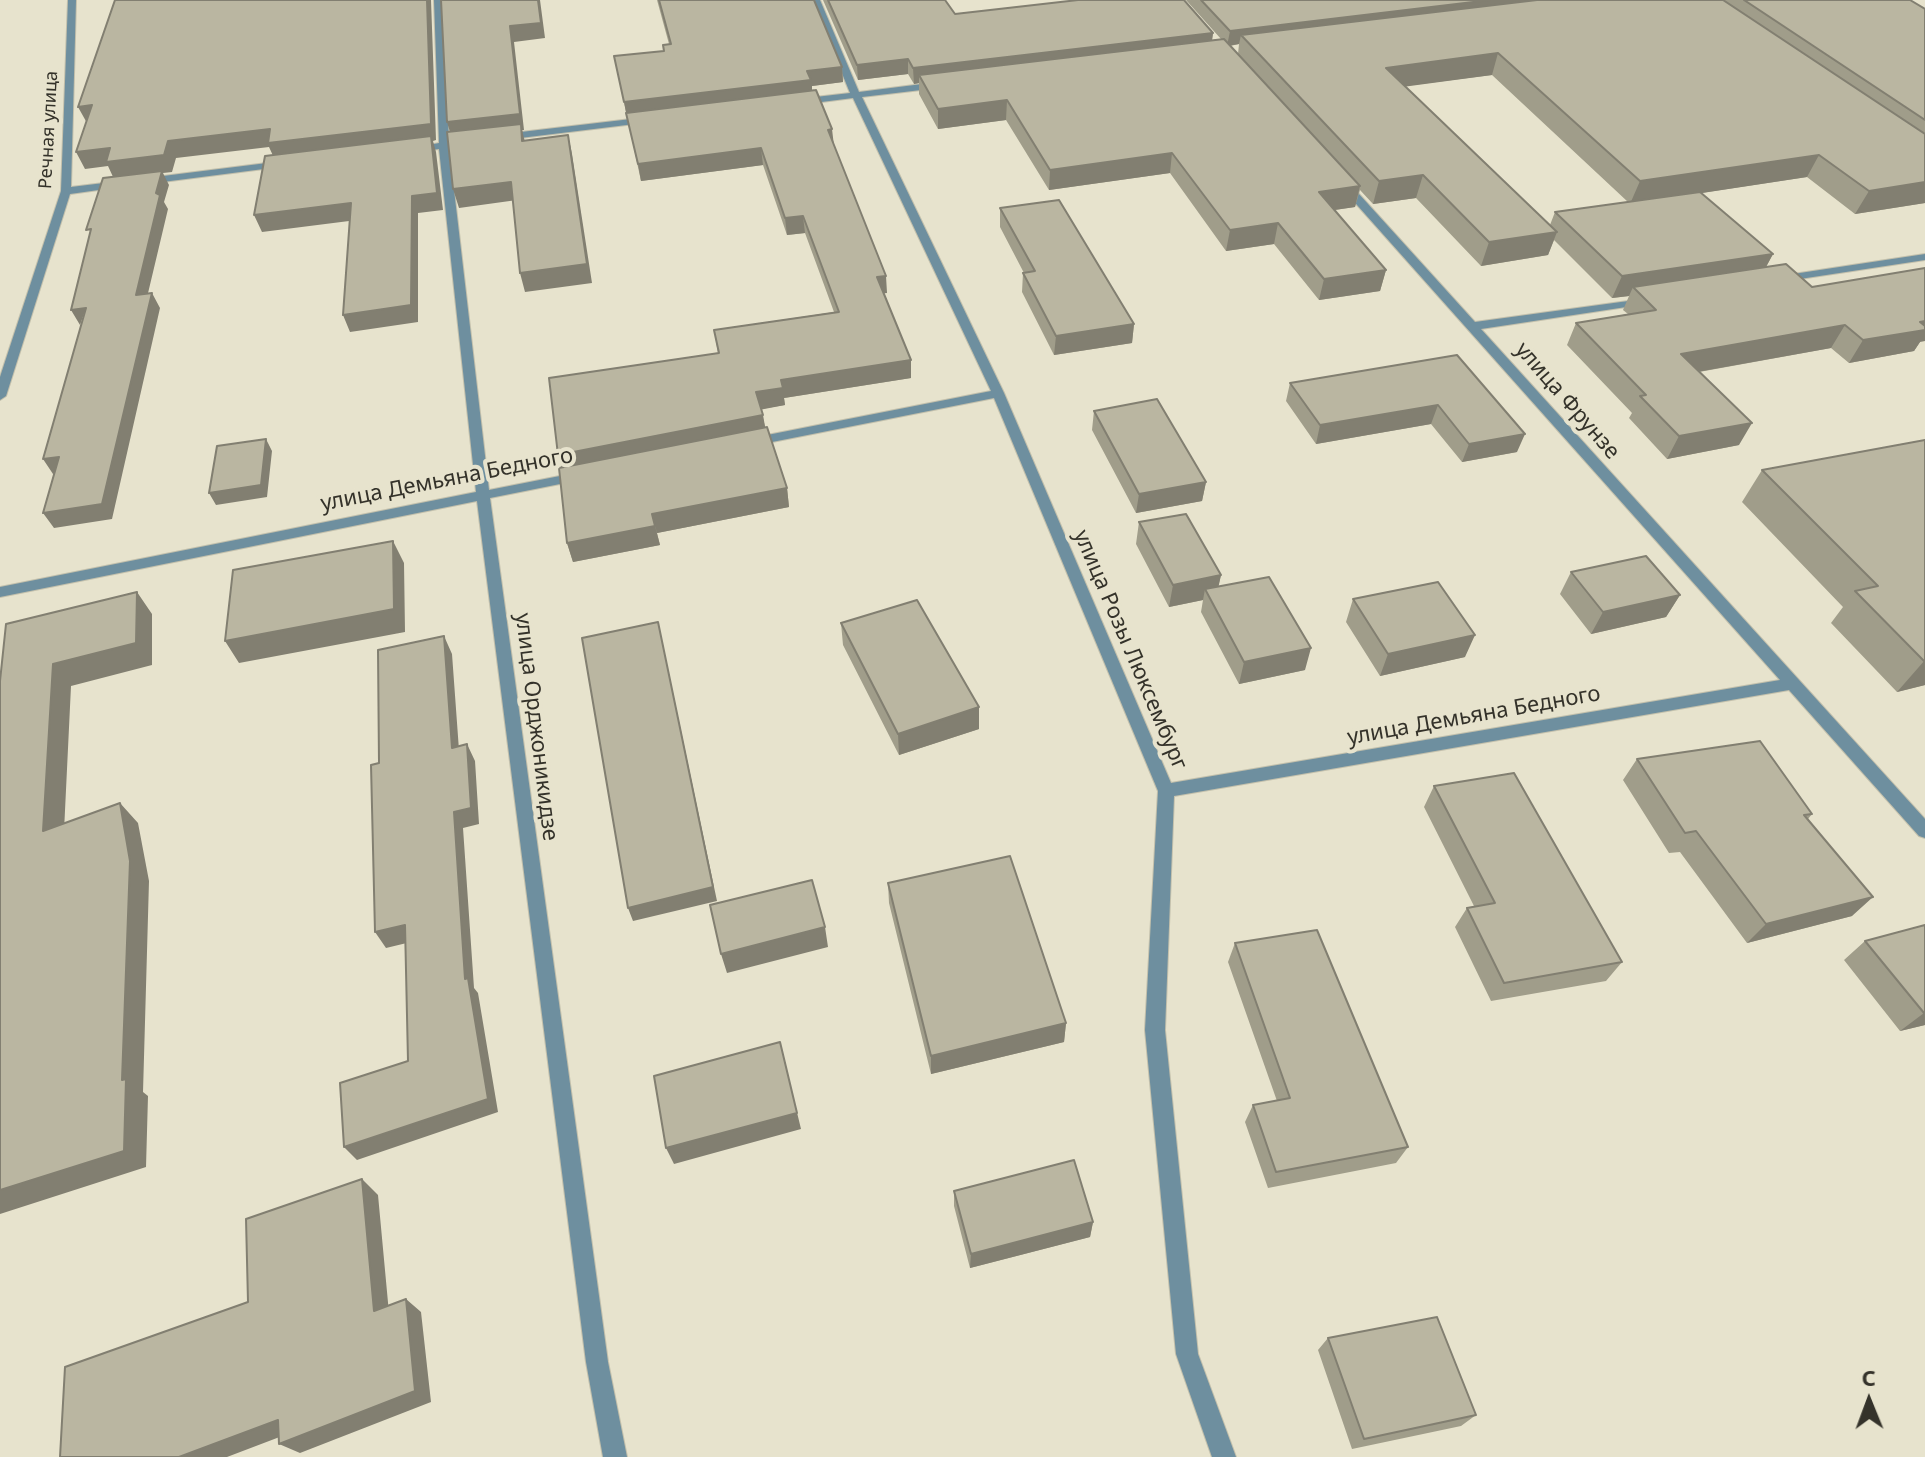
<!DOCTYPE html>
<meta charset="utf-8">
<style>
body{margin:0}
#map{position:relative;width:1925px;height:1457px;overflow:hidden;background:#e7e3cd;font-family:"Noto Sans",sans-serif}
canvas{display:block}
.north{position:absolute;left:1829px;top:1361px;width:80px;height:80px;-webkit-text-stroke:6px #e7e3cd;paint-order:stroke;rotate:359deg;font-size:22px;font-weight:700;line-height:32px;text-align:center;color:#34322a}
.north::after{content:'';display:block;margin:auto;width:28px;height:36px;background:#34322a;clip-path:polygon(50% 0,100% 100%,50% 72%,0 100%)}
</style>
<div id="map">
<canvas width="1925" height="1457"></canvas>
<div class="north">С</div>
</div>
<script>
const context = document.querySelector('canvas').getContext('2d');
context.lineJoin = 'round';
function toPath(rows) {
  const path = new Path2D();
  for (const r of rows) {
    path.moveTo(r[0], r[1]);
    for (let i = 2; i < r.length; i += 2) path.lineTo(r[i], r[i + 1]);
  }
  return path;
}
function stroke(path, color, width, dash) {
  context.strokeStyle = color;
  context.lineWidth = width;
  context.lineCap = dash ? 'butt' : 'round';
  context.setLineDash(dash || []);
  context.stroke(path);
}
function fill(path, color) {
  context.fillStyle = color;
  context.fill(path, 'evenodd');
}
function label(font, color, halo, rows, align = 'center') {
  context.font = font + ' "Noto Sans",sans-serif';
  context.lineWidth = 8;
  context.setLineDash([]);
  context.textBaseline = 'middle';
  context.strokeStyle = halo;
  context.fillStyle = color;
  for (const [text, x, y, turn = 0] of rows) {
    context.save();
    context.translate(x, y);
    context.rotate((+turn || 0) * Math.PI / 180);
    context.textAlign = isNaN(turn) ? turn : align;
    if (halo) context.strokeText(text, 0, 0);
    context.fillText(text, 0, 0);
    context.restore();
  }
}
const street = toPath([
 [68,0,76,0,71,187,120,181,125,184,120,187,70,194,6,396,0,400,0,377,61,191,68,0],
 [434,0,442,0,449,141,469,139,474,142,449,147,489,490,580,472,587,476,580,480,490,498,608,1362,627,1457,603,1457,586,1362,477,501,0,597,0,587,476,492,439,149,413,152,408,149,439,143,434,0],
 [812,0,820,0,859,92,938,82,943,85,938,88,862,97,1004,393,1171,783,1780,680,1341,187,1341,183,1345,182,1349,183,1475,322,1650,298,1652,300,1646,304,1481,329,1925,819,1925,838,1919,836,1789,690,1174,796,1165,1030,1198,1354,1236,1457,1212,1457,1176,1354,1145,1030,1158,791,994,398,752,446,745,442,752,438,991,391,853,98,798,105,793,102,798,99,850,93,812,0],
 [648,117,651,118,651,122,504,140,499,137,504,134,648,117],
 [283,161,288,164,287,166,147,184,142,181,147,178,283,161],
 [1925,254,1925,260,1780,282,1774,279,1780,276,1925,254]
]);
stroke(street, '#c3c0ac', 2);
fill(street, '#6e8f9f');
fill(toPath([
 [657,0,814,0,842,67,843,82,812,86,812,91,834,145,887,293,884,293,911,360,911,378,784,398,785,405,761,409,765,427,787,488,789,507,657,533,660,545,573,562,567,543,562,468,558,455,718,353,714,330,834,312,805,233,787,235,763,165,641,181,614,56,664,51,663,45,669,44],
 [823,0,945,0,955,14,1213,33,1212,40,1221,39,1186,0,1910,0,1925,9,1925,203,1855,214,1807,177,1701,193,1773,254,1766,267,1812,287,1920,342,1914,351,1849,363,1831,348,1699,372,1739,445,1667,459,1629,418,1632,413,1567,345,1576,323,1628,314,1623,310,1629,296,1612,298,1554,240,1548,255,1481,266,1416,198,1373,204,1360,190,1355,207,1334,210,1386,270,1380,291,1319,300,1274,244,1226,251,1170,173,1049,190,1006,120,938,129,919,94,919,83,914,84,908,74,858,80],
 [1239,44,1238,54,1230,46],
 [1492,75,1628,202,1555,212,1550,225,1405,86],
 [1000,208,1134,324,1132,343,1054,355,1022,292,1023,273,1024,273,1000,227],
 [1457,355,1517,452,1462,462,1431,424,1316,444,1286,401,1290,383],
 [1094,411,1206,482,1202,501,1136,513,1092,430],
 [1925,440,1925,685,1897,692,1831,623,1843,607,1742,502,1762,470],
 [1139,522,1221,575,1218,587,1305,670,1239,684,1201,612,1203,600,1169,607,1136,544],
 [1571,572,1680,595,1666,617,1591,634,1560,594],
 [1353,599,1465,657,1380,676,1346,622],
 [841,623,979,729,899,755,843,645],
 [1637,759,1812,814,1808,819,1852,916,1747,943,1680,852,1669,853,1623,780],
 [1434,786,1622,962,1606,981,1491,1001,1455,927,1467,908,1474,906,1424,807],
 [888,883,1066,1023,1064,1042,931,1074,889,903],
 [1925,925,1925,1025,1900,1031,1844,960,1865,941],
 [1235,943,1408,1147,1396,1163,1268,1188,1245,1122,1253,1105,1277,1101,1228,962],
 [954,1191,1093,1222,1090,1237,970,1268,954,1206],
 [1328,1338,1476,1415,1461,1426,1352,1449,1318,1350]
]), '#a09d8a');
fill(toPath([
 [427,0,431,0,436,140,433,141,436,152,443,210,418,213,418,322,350,332,343,315,412,196,275,160,269,147,176,158,172,172,163,173,169,185,164,202,168,209,144,310,136,295,114,179,108,166,85,169,76,152],
 [538,0,540,0,545,38,514,42,524,130,522,130,525,142,452,139,447,122,510,26],
 [1490,0,1584,0,1241,35,1239,44,1227,46,1230,31],
 [1213,33,1211,48,919,75,919,83,914,84,913,68],
 [1498,53,1492,75,1380,90,1386,68],
 [908,59,908,74,858,80,857,65],
 [842,67,843,82,812,86,812,96,627,118,624,102,807,71],
 [1007,100,1006,120,938,129,938,109],
 [92,105,87,123,78,107],
 [832,129,834,146,828,130],
 [568,135,572,154,592,283,525,292,520,273],
 [761,148,763,165,641,181,638,164],
 [1172,153,1170,173,1049,190,1050,170],
 [1819,155,1807,177,1630,204,1640,181],
 [1423,175,1416,198,1373,204,1379,181],
 [511,182,517,200,459,208,453,189],
 [1925,182,1925,203,1855,214,1869,191],
 [1360,186,1355,207,1314,213,1319,192],
 [351,203,357,220,262,232,254,215],
 [803,216,805,233,787,235,785,218],
 [1278,223,1274,244,1226,251,1230,230],
 [1557,232,1548,255,1481,266,1489,242],
 [1773,254,1761,276,1633,287,1629,296,1612,298,1622,276],
 [1386,270,1380,291,1319,300,1324,279],
 [886,276,887,293,878,294,877,277],
 [152,293,160,308,112,519,54,528,43,513],
 [86,308,80,325,71,310],
 [1925,321,1925,341,1920,342,1914,351,1849,363,1863,340],
 [1134,324,1132,343,1054,355,1056,336],
 [1845,325,1831,348,1669,377,1681,354],
 [911,360,911,378,784,398,785,405,759,410,756,392,781,380],
 [1438,405,1431,424,1316,444,1320,425],
 [763,415,766,432,563,472,558,455],
 [1752,423,1739,445,1667,459,1679,436],
 [1525,434,1517,452,1462,462,1469,444],
 [266,439,272,451,267,497,216,505,209,493],
 [59,457,69,472,53,474,43,459],
 [1206,482,1202,501,1136,513,1139,494],
 [787,488,789,507,657,533,652,514],
 [655,526,660,545,573,562,567,543],
 [393,541,404,563,405,632,239,663,225,641],
 [1221,575,1216,598,1205,589,1203,600,1169,607,1173,585],
 [137,592,152,614,152,665,71,686,63,852,43,831,53,664],
 [1680,595,1666,617,1591,634,1603,612],
 [658,622,717,901,633,921,628,908],
 [1475,635,1465,657,1380,676,1388,654],
 [444,636,452,654,460,764,452,748],
 [1311,648,1305,670,1239,684,1244,662],
 [1925,660,1925,685,1897,692],
 [979,707,979,729,899,755,898,734],
 [467,744,475,761,479,824,463,828,474,988,478,993,498,1112,357,1160,344,1147,488,1099,465,979,454,812],
 [120,803,138,823,149,881,143,1092,148,1096,146,1167,0,1214,0,1190,122,1080],
 [1873,897,1852,916,1747,943,1766,924],
 [405,925,415,941,386,948,375,932],
 [825,927,828,947,727,973,721,954],
 [1924,1013,1925,1013,1925,1025,1900,1031],
 [1066,1023,1064,1042,931,1074,931,1056],
 [780,1042,801,1129,674,1164,666,1148],
 [362,1179,378,1195,390,1324,374,1311],
 [1093,1222,1090,1237,970,1268,971,1254],
 [406,1299,421,1312,431,1402,300,1453,279,1444],
 [278,1420,298,1430,227,1457,179,1457]
]), '#827f71');
const building = toPath([
 [115,0,427,0,431,124,268,143,270,129,168,141,164,155,106,162,110,148,76,152,92,105,78,107,115,0],
 [441,0,538,0,541,23,510,26,520,114,447,122,441,0],
 [659,0,814,0,842,67,807,71,811,80,624,102,614,56,664,51,663,45,671,44,659,0],
 [828,0,945,0,955,14,1078,0,1184,0,1213,33,913,68,908,59,857,65,828,0],
 [1201,0,1490,0,1230,31,1201,0],
 [1537,0,1723,0,1925,134,1925,182,1869,191,1819,155,1640,181,1498,53,1386,68,1557,232,1489,242,1423,175,1379,181,1241,35,1537,0],
 [1744,0,1910,0,1925,9,1925,120,1744,0],
 [1224,39,1360,186,1319,192,1386,270,1324,279,1278,223,1230,230,1172,153,1050,170,1007,100,938,109,919,75,1224,39],
 [816,90,832,129,828,130,886,276,877,277,911,360,781,380,783,388,756,392,763,415,558,455,549,378,719,353,714,330,839,312,803,216,785,218,761,148,638,164,626,113,816,90],
 [521,124,522,141,568,135,587,264,520,273,511,182,453,189,447,132,521,124],
 [431,136,437,193,412,196,411,305,343,315,351,203,254,215,265,156,431,136],
 [162,171,156,193,160,195,136,295,152,293,102,504,43,513,59,457,43,459,86,308,71,310,91,229,86,230,103,178,162,171],
 [1700,192,1773,254,1622,276,1555,212,1700,192],
 [1059,200,1134,324,1056,336,1023,273,1035,271,1000,208,1059,200],
 [1786,264,1812,287,1925,268,1925,321,1920,322,1925,326,1925,330,1863,340,1845,325,1681,354,1752,423,1679,436,1640,396,1646,395,1576,323,1656,310,1633,287,1786,264],
 [1457,355,1525,434,1469,444,1438,405,1320,425,1290,383,1457,355],
 [1157,399,1206,482,1139,494,1094,411,1157,399],
 [767,427,787,488,652,514,655,526,567,543,559,468,767,427],
 [266,439,261,485,209,493,217,446,266,439],
 [1925,440,1925,660,1924,661,1855,591,1878,586,1762,470,1925,440],
 [1186,514,1221,575,1173,585,1139,522,1186,514],
 [393,541,394,609,225,641,233,570,393,541],
 [1646,556,1680,595,1603,612,1571,572,1646,556],
 [1269,577,1311,648,1244,662,1205,589,1269,577],
 [1438,582,1475,635,1388,654,1353,599,1438,582],
 [137,592,136,643,53,664,43,831,120,803,130,861,122,1080,126,1079,124,1151,0,1190,0,681,6,624,137,592],
 [917,600,979,707,898,734,841,623,917,600],
 [658,622,713,887,628,908,582,638,658,622],
 [444,636,452,748,467,744,471,808,454,812,465,979,468,978,488,1099,344,1147,340,1083,408,1061,405,925,375,932,371,765,379,763,378,650,444,636],
 [1760,741,1812,814,1804,815,1873,897,1766,924,1696,831,1685,833,1637,759,1760,741],
 [1514,773,1622,962,1504,983,1467,908,1495,903,1434,786,1514,773],
 [1010,856,1066,1023,931,1056,888,883,1010,856],
 [812,880,825,927,721,954,710,905,812,880],
 [1925,925,1925,1013,1924,1013,1865,941,1925,925],
 [1317,930,1408,1147,1276,1172,1253,1105,1290,1098,1235,943,1317,930],
 [780,1042,797,1113,666,1148,654,1076,780,1042],
 [1074,1160,1093,1222,971,1254,954,1191,1074,1160],
 [362,1179,374,1311,406,1299,415,1391,279,1444,278,1420,179,1457,60,1457,65,1367,248,1302,246,1219,362,1179],
 [1437,1317,1476,1415,1364,1439,1328,1338,1437,1317]
]);
fill(building, '#bab6a1');
stroke(building, '#827f71', 2);
label('18px', '#34322a', '#e7e3cd', [
 ["Речная улица",49,130,-87]
]);
label('22px', '#34322a', '#e7e3cd', [
 ["улица Фрунзе",1567,401,49],
 ["улица Демьяна Бедного",447,480,-11],
 ["улица Розы Люксембург",1130,650,67],
 ["улица Демьяна Бедного",1474,716,-10],
 ["улица Орджоникидзе",536,727,83]
]);
</script>
